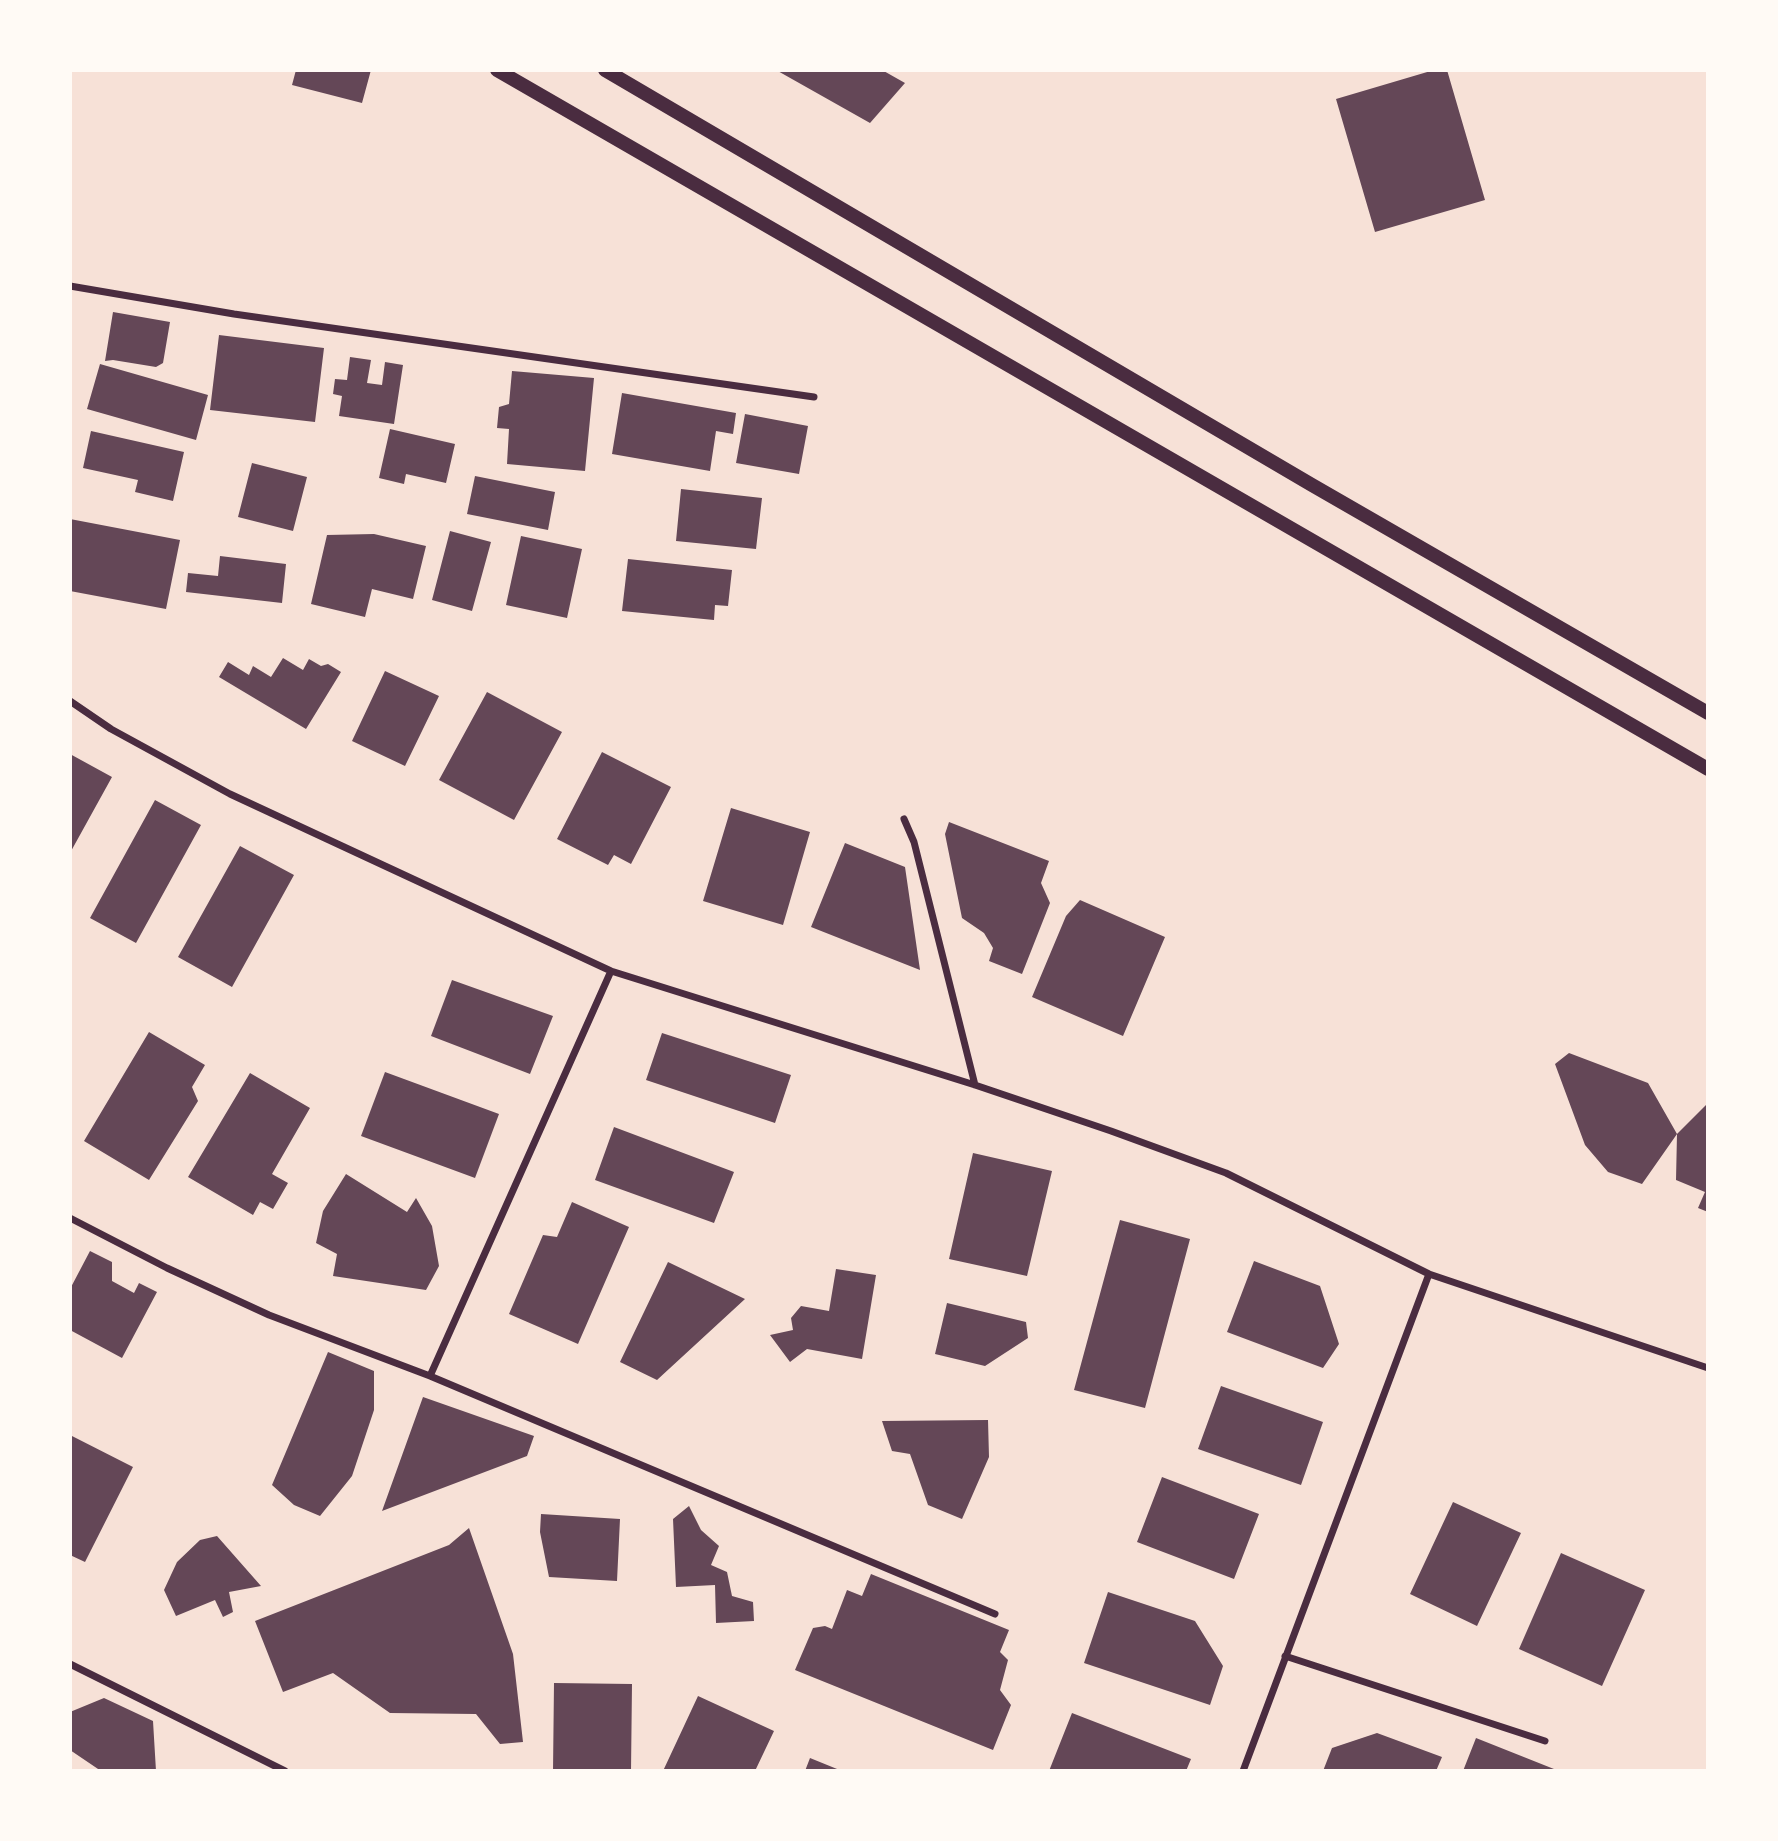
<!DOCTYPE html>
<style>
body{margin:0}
#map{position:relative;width:1778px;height:1841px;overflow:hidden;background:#f7e1d7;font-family:"Noto Sans",sans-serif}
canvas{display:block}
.frame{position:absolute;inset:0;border:72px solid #fffaf5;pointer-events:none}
</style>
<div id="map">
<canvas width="1778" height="1841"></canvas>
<div class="frame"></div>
</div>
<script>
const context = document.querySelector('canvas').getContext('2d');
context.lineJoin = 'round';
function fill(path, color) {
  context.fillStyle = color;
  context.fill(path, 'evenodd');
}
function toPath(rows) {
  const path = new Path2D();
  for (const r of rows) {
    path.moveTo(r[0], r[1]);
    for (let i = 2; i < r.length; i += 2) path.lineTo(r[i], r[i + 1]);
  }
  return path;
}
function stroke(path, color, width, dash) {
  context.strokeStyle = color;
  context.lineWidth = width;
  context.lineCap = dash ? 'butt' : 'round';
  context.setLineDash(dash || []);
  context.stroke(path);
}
fill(toPath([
 [296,70,371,70,362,103,292,85],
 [776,70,882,70,905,83,870,123],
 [1434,70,1447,70,1485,200,1375,232,1336,99],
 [113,312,170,322,163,363,156,367,113,360,105,361],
 [219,335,324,348,315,422,210,410],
 [350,357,371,360,367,383,382,385,385,362,403,365,394,424,339,416,342,396,333,394,335,379,347,380],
 [100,364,208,395,196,440,87,409],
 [512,371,594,378,585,471,507,464,509,429,497,428,499,407,509,404],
 [622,393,736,413,733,434,716,431,710,471,612,454],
 [745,414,808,426,799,474,736,463],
 [390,429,455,444,446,483,406,474,404,484,379,478],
 [91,431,184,452,173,501,135,492,138,480,83,468],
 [252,463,307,477,293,531,238,517],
 [475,476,555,492,548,530,467,514],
 [681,489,762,498,756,549,676,541],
 [70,519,180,540,166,609,70,591],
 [450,531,491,542,472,611,432,600],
 [374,534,426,546,413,599,372,589,365,617,311,604,327,535],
 [521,536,582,549,567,618,506,605],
 [220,556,286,564,282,603,186,592,188,573,218,576],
 [628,559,732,570,728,606,715,605,714,620,622,611],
 [283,658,303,670,309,659,321,666,328,664,341,672,306,729,219,677,228,662,249,675,253,666,271,677],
 [385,671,439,696,405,766,352,741],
 [487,692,562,732,514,820,439,780],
 [602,752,671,787,631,864,614,855,608,865,557,839],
 [70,754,112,777,70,853],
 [155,800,201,825,136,943,90,918],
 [731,808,810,832,783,925,703,901],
 [949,822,1049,861,1041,883,1050,903,1022,974,989,961,993,948,984,933,962,918,945,834],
 [845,843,905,867,920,970,811,927],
 [240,846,294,875,232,987,178,957],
 [1080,900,1165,937,1123,1036,1032,997,1066,916],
 [452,980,553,1016,530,1074,431,1036],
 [149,1032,205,1065,192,1087,198,1101,149,1180,84,1141],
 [662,1033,791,1075,775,1123,646,1080],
 [1569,1053,1648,1083,1677,1134,1642,1184,1608,1172,1585,1145,1555,1064],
 [385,1072,499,1114,475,1178,361,1136],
 [250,1073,310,1108,272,1174,288,1183,273,1209,260,1202,253,1215,188,1177],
 [1708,1103,1708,1212,1698,1208,1705,1192,1676,1180,1677,1134],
 [614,1127,734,1172,714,1223,595,1180],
 [973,1153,1052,1171,1027,1276,949,1259],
 [346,1174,407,1212,416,1198,432,1226,439,1266,426,1290,333,1276,337,1254,316,1243,323,1211],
 [572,1202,629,1227,578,1344,509,1314,543,1235,557,1237],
 [1120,1220,1190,1239,1145,1408,1074,1390],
 [90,1251,112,1262,112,1281,134,1293,139,1283,157,1292,122,1358,70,1330,70,1289],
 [1254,1261,1320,1286,1339,1344,1323,1368,1227,1332],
 [668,1262,745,1299,657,1380,620,1362],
 [836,1269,876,1275,862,1359,807,1349,790,1362,770,1335,793,1330,791,1318,801,1306,829,1311],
 [947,1303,1026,1322,1028,1338,985,1366,935,1354],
 [328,1352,374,1371,374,1410,352,1476,320,1516,294,1505,272,1485],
 [1221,1386,1323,1422,1301,1485,1198,1449],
 [423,1397,534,1436,527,1456,382,1511],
 [988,1420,989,1457,962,1519,928,1505,910,1454,892,1451,882,1421],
 [70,1435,133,1467,85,1562,70,1555],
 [1162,1477,1259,1514,1234,1579,1137,1542],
 [1453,1502,1521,1533,1477,1626,1410,1594],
 [689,1506,701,1530,719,1546,711,1565,727,1572,732,1596,753,1602,754,1621,716,1623,715,1585,676,1587,673,1519],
 [541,1514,620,1519,617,1581,549,1577,540,1532],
 [469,1528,513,1654,523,1742,500,1744,476,1714,390,1713,333,1673,283,1692,255,1621,449,1545],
 [217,1536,261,1586,229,1592,233,1612,223,1617,215,1600,176,1616,164,1590,177,1562,200,1540],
 [1561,1553,1645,1590,1602,1686,1519,1649],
 [871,1574,1009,1630,1000,1652,1008,1660,1000,1690,1011,1705,993,1750,795,1670,813,1628,825,1626,832,1629,847,1590,862,1596],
 [1108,1592,1195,1621,1223,1666,1210,1705,1084,1663],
 [554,1683,632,1684,631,1771,553,1771],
 [698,1696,774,1731,755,1771,663,1771],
 [104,1698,153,1721,156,1771,101,1771,70,1750,70,1712],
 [1072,1713,1191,1759,1186,1771,1049,1771],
 [1377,1733,1442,1757,1436,1771,1323,1771,1332,1748],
 [1476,1738,1559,1771,1463,1771],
 [810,1758,842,1771,805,1771]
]), '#644757');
stroke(toPath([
 [70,286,234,314,814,397],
 [70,701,111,729,230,794,611,971,975,1085,1111,1131,1226,1173,1429,1274,1708,1368],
 [904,819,914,842,975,1085],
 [70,1218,167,1268,269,1315,430,1376,995,1614],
 [430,1376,611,971],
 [1285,1656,1545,1741],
 [70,1664,285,1771],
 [1243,1771,1429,1274]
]), '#4a2c40', 7);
stroke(toPath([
 [497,70,1708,769],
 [605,70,1312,485,1708,713]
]), '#4a2c40', 14);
</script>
